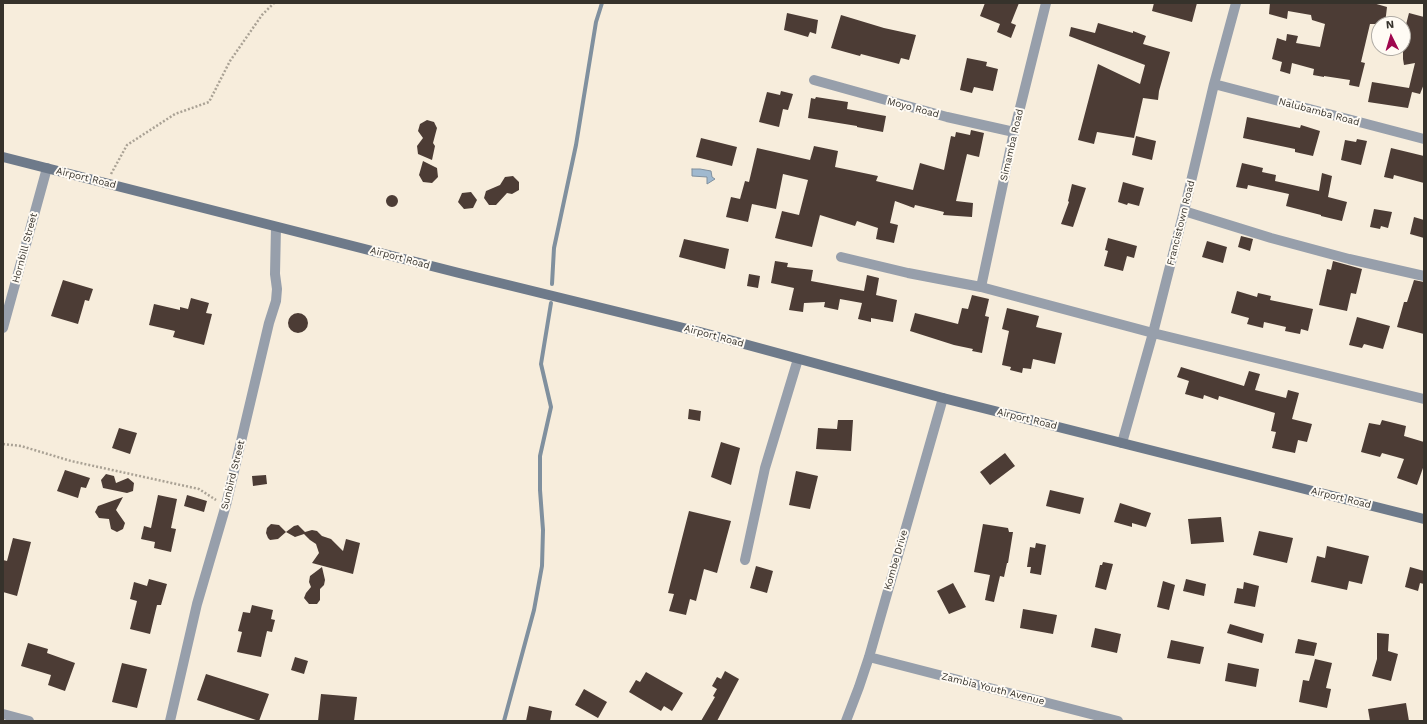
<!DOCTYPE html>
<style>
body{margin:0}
#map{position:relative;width:1427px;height:724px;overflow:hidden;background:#f7eddc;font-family:"Work Sans",sans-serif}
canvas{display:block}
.frame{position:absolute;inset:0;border:4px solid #36322b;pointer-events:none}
.north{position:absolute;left:1371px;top:16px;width:40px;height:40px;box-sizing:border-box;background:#fffbf4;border:1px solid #afaba4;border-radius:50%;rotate:355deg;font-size:11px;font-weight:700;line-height:16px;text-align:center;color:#36322b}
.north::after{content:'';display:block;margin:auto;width:14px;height:18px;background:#9f074e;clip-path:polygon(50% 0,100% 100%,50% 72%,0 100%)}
</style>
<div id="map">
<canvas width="1427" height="724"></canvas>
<div class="frame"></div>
<div class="north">N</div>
</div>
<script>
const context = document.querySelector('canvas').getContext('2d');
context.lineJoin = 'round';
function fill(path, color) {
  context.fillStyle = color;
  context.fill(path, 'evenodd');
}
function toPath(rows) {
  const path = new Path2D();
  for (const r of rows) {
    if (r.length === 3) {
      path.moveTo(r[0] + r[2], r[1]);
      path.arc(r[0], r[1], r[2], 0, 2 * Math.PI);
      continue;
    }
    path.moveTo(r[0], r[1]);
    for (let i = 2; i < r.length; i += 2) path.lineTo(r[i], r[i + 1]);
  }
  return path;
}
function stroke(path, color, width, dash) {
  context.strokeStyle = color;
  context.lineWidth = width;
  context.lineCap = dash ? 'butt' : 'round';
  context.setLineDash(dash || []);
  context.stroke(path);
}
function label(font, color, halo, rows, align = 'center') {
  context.font = font + ' "Work Sans",sans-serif';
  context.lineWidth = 4;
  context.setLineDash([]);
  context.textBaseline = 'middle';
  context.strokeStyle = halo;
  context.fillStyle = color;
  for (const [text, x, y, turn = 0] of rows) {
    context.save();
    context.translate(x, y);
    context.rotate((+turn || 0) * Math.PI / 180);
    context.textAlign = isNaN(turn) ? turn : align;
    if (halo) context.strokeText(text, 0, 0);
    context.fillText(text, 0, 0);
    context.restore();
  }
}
const water = toPath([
 [692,169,700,169,711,171,712,177,715,179,707,184,707,177,692,176,692,169]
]);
fill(water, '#a0b9cf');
stroke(water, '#80909e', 1);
stroke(toPath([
 [552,284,554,248,576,145,596,22,602,3],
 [504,721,534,610,542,566,543,530,540,490,540,456,551,407,541,364,551,303]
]), '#80909e', 4);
fill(toPath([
 [985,3,1019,3,1011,23,1016,25,1011,38,997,32,1000,24,980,16],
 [1154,3,1197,3,1192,22,1152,11],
 [1270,3,1373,3,1387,7,1385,24,1370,24,1361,62,1365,63,1359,87,1349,85,1350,80,1324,76,1324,77,1313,75,1314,69,1292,63,1290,74,1280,71,1282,62,1272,59,1277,38,1286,41,1287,34,1298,36,1296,43,1320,47,1325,24,1312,20,1311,15,1288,11,1287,19,1269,14],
 [787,13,818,20,816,34,810,32,808,37,784,30],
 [1409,13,1424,17,1424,84,1420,94,1412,92,1408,108,1368,102,1372,82,1409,88,1415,63,1404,65,1403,59,1403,36],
 [841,15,884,28,916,35,909,60,901,58,899,64,861,54,860,56,831,48],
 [1098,23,1133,33,1133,31,1146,36,1143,44,1170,52,1159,91,1158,100,1143,98,1134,138,1097,132,1094,144,1078,140,1098,64,1140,84,1145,65,1069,36,1071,27,1095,33],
 [967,58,987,62,986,66,998,69,993,91,974,87,972,93,960,90],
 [781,91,793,94,788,110,783,109,779,127,759,122,767,92,780,95],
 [816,97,848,102,847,109,886,116,883,132,857,127,857,126,808,118,811,98,815,99],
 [1247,117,1300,128,1301,125,1320,131,1313,156,1295,152,1295,149,1243,138],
 [427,120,434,122,437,128,433,143,435,146,432,160,418,154,417,146,423,138,418,131,420,124],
 [971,130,984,133,979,157,967,154,956,201,973,203,972,217,943,215,944,212,915,205,914,208,895,201,890,223,898,225,894,243,876,239,878,228,857,221,855,226,820,215,812,247,775,238,782,211,799,215,808,180,783,174,776,209,752,204,748,222,726,217,731,197,740,199,745,181,749,182,757,148,810,160,814,146,838,151,835,167,878,176,876,181,913,190,920,163,944,170,951,136,955,137,956,132,970,135],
 [1136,136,1156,141,1152,160,1132,155],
 [701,138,737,147,732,166,696,157],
 [1357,139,1367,141,1361,165,1341,160,1345,140,1356,142],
 [1391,148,1424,156,1424,183,1394,175,1393,179,1384,177],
 [423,161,437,168,438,177,432,183,423,182,419,175],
 [1242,163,1263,168,1262,172,1276,175,1275,181,1319,191,1322,173,1332,176,1328,197,1347,202,1342,221,1321,216,1321,215,1286,206,1289,194,1248,185,1247,189,1236,187],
 [513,176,519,182,519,190,512,194,507,193,496,205,489,205,484,198,486,191,500,185,505,177],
 [1123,182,1144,188,1139,206,1128,203,1127,205,1118,202],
 [1072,184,1086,188,1073,227,1061,224,1069,202,1068,201],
 [471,192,477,200,473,208,464,209,458,202,462,193],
 [392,201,6],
 [1374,209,1392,212,1388,228,1381,226,1380,229,1370,227],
 [1414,217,1424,220,1424,238,1410,234],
 [1241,236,1253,239,1250,251,1238,247],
 [1108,238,1137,246,1134,258,1127,256,1123,271,1104,266,1108,251,1105,250],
 [684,239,729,249,725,269,679,257],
 [1207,241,1227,247,1223,263,1202,257],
 [775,261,788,263,787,267,813,270,811,281,864,291,867,275,879,278,876,295,897,300,893,322,871,318,871,322,858,319,862,303,840,299,838,310,824,307,825,302,804,303,803,312,789,310,794,288,771,283],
 [1333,261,1362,269,1356,294,1351,293,1347,311,1319,305,1327,269,1331,270],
 [749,274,760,276,758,288,747,286],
 [63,280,93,289,89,301,85,300,78,324,51,316],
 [1414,280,1424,282,1424,334,1397,327,1404,302,1407,302],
 [1237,291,1257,297,1258,293,1271,296,1270,300,1313,309,1308,331,1301,329,1300,334,1285,331,1286,327,1264,322,1263,328,1247,324,1249,318,1231,313],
 [972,295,989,299,985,316,989,317,982,353,972,351,973,349,954,345,910,331,915,313,958,324,962,308,968,309],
 [191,298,209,303,206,313,212,314,204,345,173,337,175,331,149,325,154,304,180,310,180,307,188,309],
 [1007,308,1039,316,1036,327,1062,333,1055,364,1033,359,1031,369,1023,368,1022,373,1010,370,1011,367,1002,365,1009,331,1002,329],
 [298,323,10],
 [1357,317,1390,326,1383,349,1364,344,1362,348,1349,345],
 [1181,367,1244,386,1249,371,1260,374,1255,390,1286,398,1288,390,1299,393,1292,419,1312,424,1307,442,1298,440,1295,453,1272,448,1276,432,1271,431,1275,413,1219,396,1218,400,1204,395,1203,399,1185,394,1189,381,1177,377],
 [689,409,701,411,700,421,688,419],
 [838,420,853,420,851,451,816,449,818,428,837,429],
 [1382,420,1406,426,1404,436,1424,442,1424,465,1417,485,1397,478,1404,459,1382,453,1380,457,1361,452,1369,423,1380,425],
 [119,428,137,433,130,454,112,448],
 [721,442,740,448,731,485,711,477],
 [1005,453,1015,466,990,485,980,472],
 [65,470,90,478,86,488,81,487,78,498,57,491],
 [796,471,818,476,810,509,789,505],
 [106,474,114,476,116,483,128,478,134,483,133,491,127,493,103,488,101,480],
 [266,475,267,484,253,486,252,476],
 [1050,490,1084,498,1080,514,1046,506],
 [158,495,177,499,171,528,176,529,171,552,154,548,155,542,141,539,144,526,151,528],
 [187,495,207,501,204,512,184,506],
 [123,497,116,510,125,523,123,529,117,532,111,529,109,519,99,518,95,512,98,506],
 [1120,503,1151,513,1146,527,1132,523,1132,527,1114,522],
 [689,511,731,521,717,573,704,569,696,601,690,599,686,615,669,611,674,594,668,593],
 [1221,517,1224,542,1191,544,1188,519],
 [271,524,279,525,286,532,278,539,270,540,268,538,266,533,267,528],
 [983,524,1008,528,1009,532,1013,532,1008,563,1007,563,1004,577,1000,576,994,602,985,600,990,575,974,572],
 [298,525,305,532,312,530,317,531,322,536,331,539,343,551,346,539,360,543,353,574,312,563,319,553,316,544,310,540,304,534,295,537,286,532,294,526],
 [1259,531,1293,538,1287,563,1253,555],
 [13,538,31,542,17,596,3,592,3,560,7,561],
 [1036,543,1046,545,1041,575,1030,573,1031,567,1027,567,1030,547,1035,548],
 [1327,546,1369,556,1362,584,1349,581,1347,590,1311,582,1317,556,1325,558],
 [1103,562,1113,564,1106,590,1095,587,1100,565,1102,565],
 [756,566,773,571,767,593,750,588],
 [322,567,325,580,324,585,320,589,320,600,317,604,309,604,304,598,306,593,311,587,309,582,310,576],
 [1410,567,1424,571,1424,584,1420,583,1418,591,1405,587],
 [149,579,167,584,161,605,157,605,150,634,130,629,137,601,130,599,134,582,147,586],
 [1186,579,1206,584,1204,596,1183,591],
 [1163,581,1175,585,1169,610,1157,607],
 [1244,582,1259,586,1255,607,1234,603,1237,588,1243,589],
 [953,583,966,607,949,614,937,591],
 [252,605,273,610,271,619,275,620,272,632,267,631,261,657,237,652,242,632,238,631,243,612,250,613],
 [1023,609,1057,615,1053,634,1020,628],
 [1230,624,1264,634,1262,643,1227,633],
 [1095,628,1121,634,1117,653,1091,647],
 [1377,633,1389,634,1388,651,1398,654,1391,681,1372,676,1377,659],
 [1298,639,1317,643,1314,656,1295,653],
 [1171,640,1204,647,1200,664,1167,658],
 [28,643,48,649,47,653,75,663,65,691,48,685,51,675,21,666],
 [295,657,308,661,304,674,291,670],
 [1315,659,1332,663,1326,688,1331,689,1327,708,1299,702,1303,680,1309,681],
 [122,663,147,669,137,708,112,702],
 [1228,663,1259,669,1256,687,1225,681],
 [725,671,739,679,717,721,701,721,715,697,713,696,717,689,712,686,717,677,721,679],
 [646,672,683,693,672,711,664,706,661,711,629,692,636,680,640,682],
 [206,674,269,694,259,721,197,700],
 [584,689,607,702,598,718,575,705],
 [321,694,357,697,354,721,318,721],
 [1406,703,1409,721,1370,721,1368,709],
 [529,706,552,711,550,721,526,721]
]), '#4c3c35');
stroke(toPath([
 [111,174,127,145,175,114,209,102,230,61,262,15,274,3],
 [3,444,21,446,71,461,199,489,216,500]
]), '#aaa295', 2.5, [2, 2]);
stroke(toPath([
 [814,80,947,117,1014,132],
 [1214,84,1424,139],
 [1184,211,1271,238,1349,259,1424,276],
 [841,257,908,273,981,287,1153,333,1424,399],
 [981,287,1014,132,1046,3],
 [3,328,47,168],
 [1122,443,1153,333,1184,211,1214,84,1236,3],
 [745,560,765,468,798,359],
 [869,657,1118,721],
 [3,714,29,721],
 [170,721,197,604,226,505,269,323,276,301,277,289,275,274,276,227],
 [846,721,859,687,869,657,943,398]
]), '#979fab', 10);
stroke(toPath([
 [3,157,459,273,700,332,943,398,1424,519]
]), '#6e7a8a', 10);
label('10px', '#36322b', '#fffbf4', [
 ["Moyo Road",913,108,15],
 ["Nalubamba Road",1319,112,15],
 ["Simamba Road",1012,145,-77],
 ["Airport Road",86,178,14],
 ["Francistown Road",1181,223,-76],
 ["Hornbill Street",25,248,-75],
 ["Airport Road",400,258,15],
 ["Airport Road",714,336,15],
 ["Airport Road",1027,419,14],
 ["Sunbird Street",233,475,-76],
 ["Airport Road",1341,498,14],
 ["Kombe Drive",896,560,-74],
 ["Zambia Youth Avenue",993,689,14]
]);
</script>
